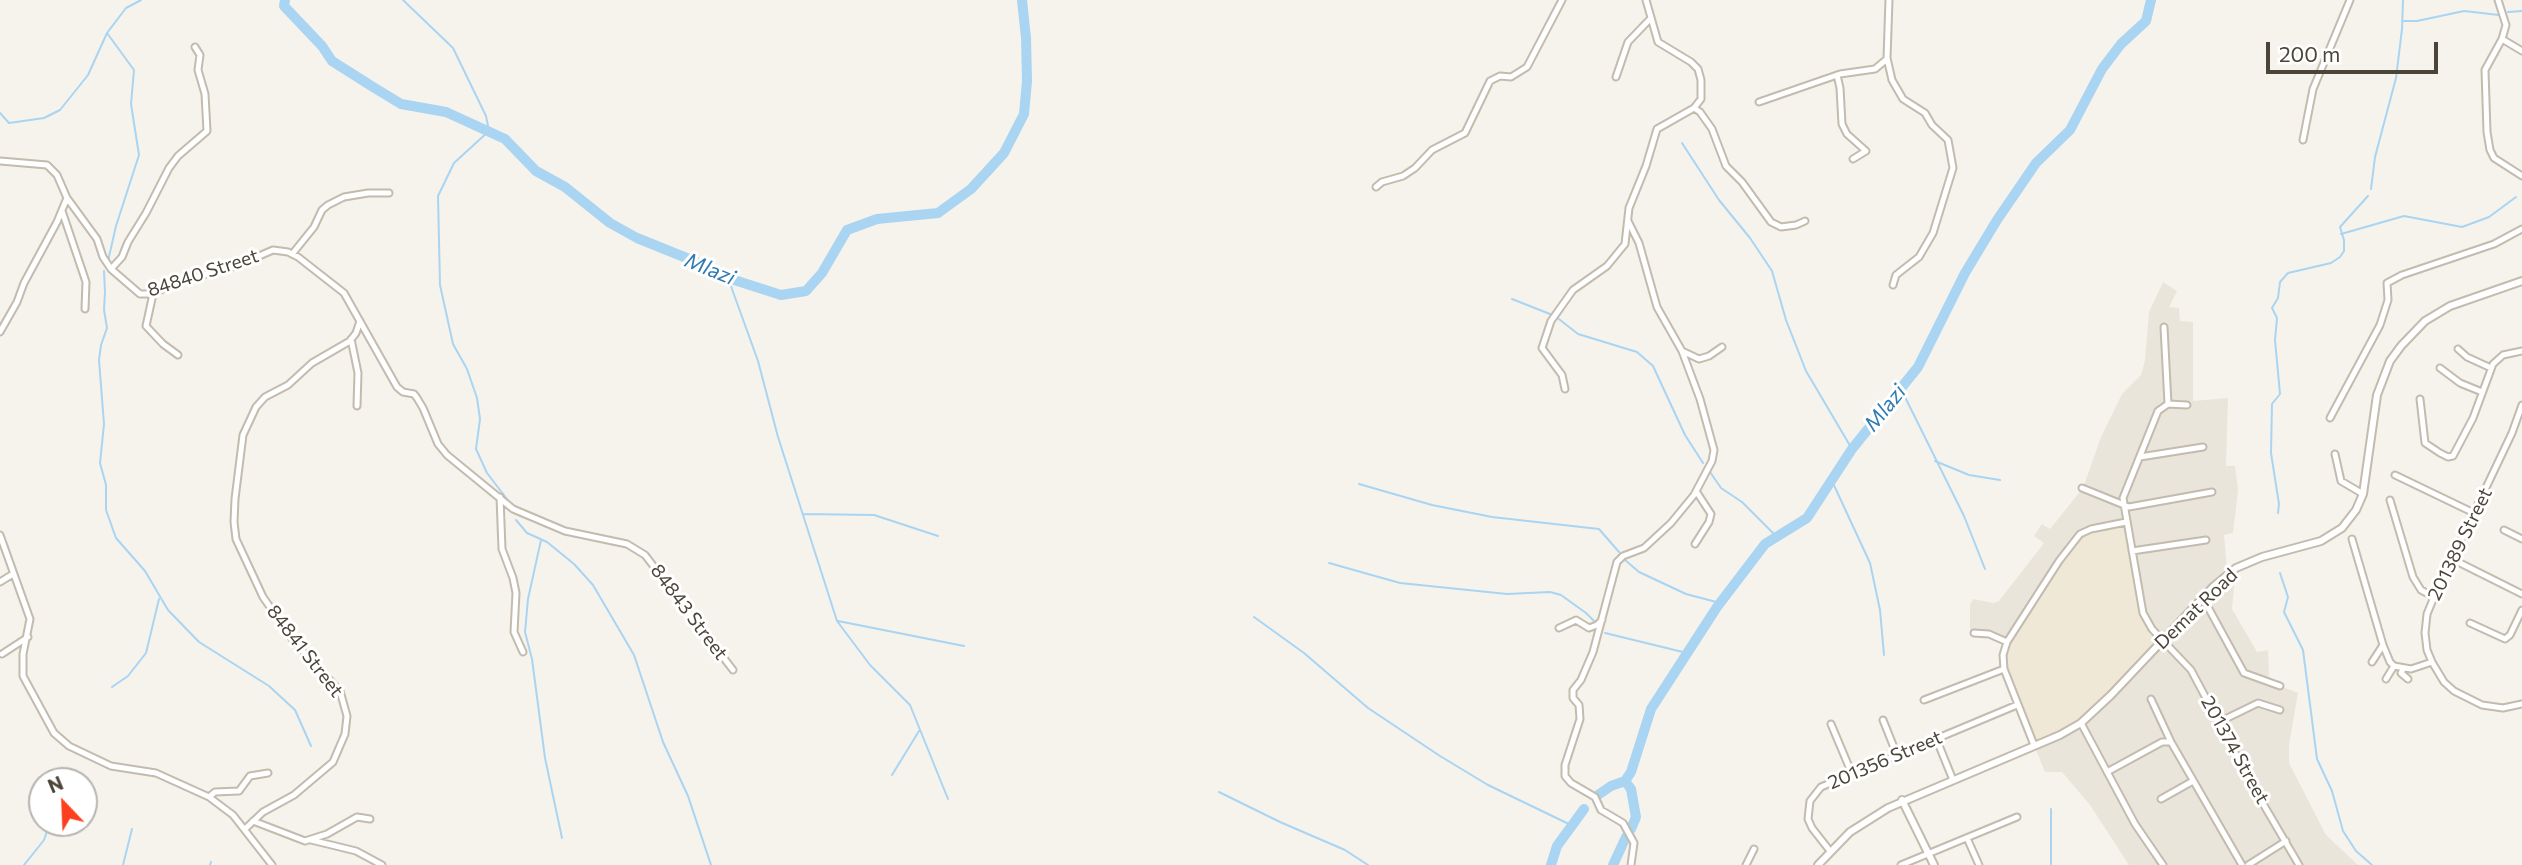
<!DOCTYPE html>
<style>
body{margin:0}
#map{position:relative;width:2522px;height:865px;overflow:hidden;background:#f6f3ec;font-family:Commissioner,sans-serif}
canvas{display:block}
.north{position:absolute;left:28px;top:767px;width:70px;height:70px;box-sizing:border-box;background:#fff;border:2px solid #b7b4b0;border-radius:50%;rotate:337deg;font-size:19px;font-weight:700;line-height:28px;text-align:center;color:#4b4439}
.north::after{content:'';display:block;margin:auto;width:24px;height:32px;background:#fc3f1d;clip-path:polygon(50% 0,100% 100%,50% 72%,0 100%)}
.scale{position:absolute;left:2266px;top:42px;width:172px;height:32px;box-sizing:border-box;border:4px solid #4b4439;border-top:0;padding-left:9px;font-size:21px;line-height:24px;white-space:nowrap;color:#4b4439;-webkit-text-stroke:5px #fff;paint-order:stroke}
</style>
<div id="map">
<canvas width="2522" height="865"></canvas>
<div class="north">N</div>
<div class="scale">200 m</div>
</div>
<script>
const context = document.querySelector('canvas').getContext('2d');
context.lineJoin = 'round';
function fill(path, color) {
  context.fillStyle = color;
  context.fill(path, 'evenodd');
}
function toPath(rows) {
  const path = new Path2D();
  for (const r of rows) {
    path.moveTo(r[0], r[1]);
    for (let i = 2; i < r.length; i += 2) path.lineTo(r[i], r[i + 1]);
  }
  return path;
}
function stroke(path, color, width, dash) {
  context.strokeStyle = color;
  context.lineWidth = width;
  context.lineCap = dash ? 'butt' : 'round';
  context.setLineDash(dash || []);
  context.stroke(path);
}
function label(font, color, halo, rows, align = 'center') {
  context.font = font + ' Commissioner,sans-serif';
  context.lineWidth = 6;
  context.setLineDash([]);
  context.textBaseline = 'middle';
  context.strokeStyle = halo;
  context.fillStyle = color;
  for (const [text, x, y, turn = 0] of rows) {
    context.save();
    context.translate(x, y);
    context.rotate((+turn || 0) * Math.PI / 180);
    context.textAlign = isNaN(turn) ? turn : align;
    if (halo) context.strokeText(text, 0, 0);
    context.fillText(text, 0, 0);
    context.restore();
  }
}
fill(toPath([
 [2163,282,2177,291,2169,307,2179,308,2180,321,2193,322,2193,401,2228,398,2226,466,2235,466,2238,490,2233,533,2224,535,2227,569,2235,577,2232,609,2257,652,2268,650,2269,675,2267,681,2298,693,2289,745,2289,763,2326,835,2358,865,2129,865,2090,805,2062,772,2045,772,2034,745,2007,642,1981,633,1970,633,1970,605,1973,599,1993,603,1999,601,2044,543,2034,536,2042,524,2050,529,2083,488,2101,437,2122,394,2141,375,2145,360,2149,312]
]), '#eae5da');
fill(toPath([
 [2126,522,2142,612,2163,640,2081,723,2034,745,2003,665,2010,636,2080,534]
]), '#efe8d6');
stroke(toPath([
 [403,0,453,48,486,116,489,131,454,163,438,196,440,285,453,344,467,369,477,398,480,419,476,449,487,473,513,507],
 [2508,12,2522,11],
 [2403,21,2417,21,2464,11,2499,15],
 [107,33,134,70,131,104,139,155,116,226,108,261],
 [0,113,9,123,44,118,60,110,88,75,107,33,126,8,141,0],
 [1682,143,1719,200,1750,238,1772,271,1786,320,1806,371,1852,449],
 [2371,189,2375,157,2396,78,2402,29,2403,0],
 [2341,234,2404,216,2462,227,2489,217,2516,197],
 [104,271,105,292,104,310,107,328,101,345,99,360,104,424,100,463,106,485,106,510,116,538,145,571,168,610,199,642,269,686,295,710,311,746],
 [728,278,758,361,778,437,837,621,870,665,910,705,948,799],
 [1512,299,1555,316,1578,334,1637,352,1653,366,1685,435,1703,463],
 [1901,389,1964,516,1985,569],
 [1935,461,1969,475,2000,480],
 [1710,472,1721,488,1742,502,1777,537],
 [1832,481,1870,563,1880,610,1884,655],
 [1359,484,1432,505,1492,517,1599,529,1619,552],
 [2278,513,2279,504,2271,453,2272,404,2280,394,2275,340,2277,318,2272,308,2278,298,2280,282,2288,273,2331,263,2340,257,2344,251,2344,240,2340,227,2368,196],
 [803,514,874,515,938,536],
 [516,520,527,533,547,542,574,564,593,585,634,655,663,742,688,796,711,865],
 [541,540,528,599,525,632,532,659,545,758,562,838],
 [1625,560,1639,572,1686,594,1720,603],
 [1329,563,1400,583,1507,594,1550,592,1561,595,1586,613,1594,621],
 [2280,573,2288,597,2284,612,2303,650,2317,759,2332,791,2343,831,2356,851,2372,865],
 [1254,617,1304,653,1368,708,1440,756,1488,785,1573,826],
 [838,621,964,646],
 [1605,633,1687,653],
 [112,687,128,676,146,653,159,599],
 [892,775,919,731],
 [1219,792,1280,822,1345,850,1368,865],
 [24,865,44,840,50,823],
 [123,865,132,829],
 [210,865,211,862],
 [2051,865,2051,809]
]), '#a9d4f2', 2);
stroke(toPath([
 [285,0,284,6,322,46,332,61,373,87,401,104,446,112,505,139,536,171,565,187,610,223,637,238,694,261,728,278,781,295,806,291,822,273,847,230,877,219,938,213,971,189,1004,153,1024,114,1027,81,1026,38,1022,0],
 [1625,781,1631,789,1636,817,1631,829],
 [1598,795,1611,786,1625,781,1631,772,1651,709,1717,607,1765,544,1807,518,1852,449,1918,367,1965,273,1997,220,2036,163,2070,130,2102,69,2121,44,2146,21,2151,0],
 [1551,865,1557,846,1584,809],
 [1613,865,1626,837]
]), '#a9d4f2', 10);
const minor = toPath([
 [1889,0,1887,58,1892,80,1903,99,1925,113,1932,125,1948,140,1953,168,1933,233,1919,257,1896,275,1893,285],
 [2498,0,2506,25,2502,39,2485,70,2487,132,2490,150,2494,158,2522,176],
 [2502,39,2522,51],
 [1837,75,1840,88,1842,124,1847,134,1866,151,1853,159],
 [1616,77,1628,42,1651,18],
 [1759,102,1840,74,1875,69,1887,59],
 [1694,108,1700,112,1712,129,1726,166,1742,182,1771,222,1781,227,1796,225,1805,221],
 [2303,140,2313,89,2350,0],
 [0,161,47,165,57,175,67,198,57,222,24,283,17,302,0,332],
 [1376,187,1382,182,1403,176,1415,168,1432,150,1465,133,1490,81,1500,76,1511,77,1527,67,1562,0],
 [67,198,97,239,103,257,111,269,140,294,153,294,174,283,236,266,273,250,288,252,298,257,344,293,397,387,403,392,414,394,417,398,423,408,438,444,447,455,513,509,565,531,627,544,645,555,733,670],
 [62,211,86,282,85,309],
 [1628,221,1639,243,1657,307,1682,351,1700,399,1714,450,1712,461,1694,495,1671,523,1644,548,1623,556,1617,562,1593,652,1581,680,1573,690,1573,698,1579,705,1580,719,1565,765,1565,776,1571,783,1595,797,1601,810,1623,823,1634,843,1631,865],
 [293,253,314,227,322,210,328,205,344,197,368,193,389,193],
 [111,269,122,257,128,242,146,213,169,168,178,156,207,131,205,94,198,70,200,55,195,47],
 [153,294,146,326,163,344,178,355],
 [2164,327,2168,404],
 [351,339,358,373,357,406],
 [2458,349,2467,357,2491,368],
 [1682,351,1699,359,1709,356,1722,347],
 [2440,368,2460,383,2482,392],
 [1565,389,1562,375,1542,348,1551,321,1573,290,1607,266,1625,244,1629,208,1646,166,1657,129,1694,108,1701,99,1701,80,1698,69,1691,62,1658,42,1646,0],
 [2420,399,2425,443,2440,453,2448,457,2453,456,2473,418,2493,364,2503,355,2522,351],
 [2187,405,2168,404,2158,411,2123,498,2143,613,2152,629,2191,670,2255,790,2299,865],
 [2522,405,2512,433,2434,597,2427,614,2425,633,2427,650,2432,662,2444,682,2454,691,2482,705,2503,708,2522,704],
 [2330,418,2380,325,2388,300,2387,283,2402,275,2494,244,2522,229],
 [2335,454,2341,481,2363,494],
 [2140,457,2203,447],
 [2395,475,2474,513],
 [2082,488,2129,507,2212,492],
 [500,497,502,549,513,578,516,593,514,632,523,652],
 [2390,500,2413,577,2421,590,2434,597],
 [2504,530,2522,539],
 [0,535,30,619,23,654,23,676,54,733,69,746,111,766,156,773,209,797,233,815,272,865],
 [2352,539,2383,645,2390,662,2394,666,2411,669,2432,662],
 [1695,544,1709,522,1711,514,1696,491],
 [2132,551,2206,540],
 [2452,559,2522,594],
 [0,582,13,574],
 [2203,598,2244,673,2280,686],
 [2470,623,2505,639,2510,635,2522,610],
 [1559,628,1576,620,1589,628,1597,625,1602,620],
 [1974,633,1989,634,2007,642],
 [2,654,28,637],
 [2372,662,2383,645],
 [2403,669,2401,673,2408,679],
 [2386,679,2394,666],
 [2151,699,2171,742],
 [1924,700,2004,669],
 [1883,720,1897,755],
 [2219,722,2258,703,2280,710],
 [2081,723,2135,824,2163,865],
 [1831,724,1852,774],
 [1936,738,1953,780],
 [2034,745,2004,669,2003,655,2007,642,2059,561,2080,534,2091,529,2126,522],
 [2107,772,2162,742,2171,742,2242,865],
 [209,797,215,792,239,791,250,776,268,773],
 [2161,799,2193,781],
 [253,821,305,841,327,834,357,817,370,819],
 [245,829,263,812,294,795,333,762,345,734,347,716,340,691,295,643,263,597,236,539,234,522,235,499,243,435,256,407,265,397,288,385,312,363,350,341,356,333,360,321],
 [1967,838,1979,865],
 [311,840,356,851,382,865],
 [1830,851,1812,828,1808,819,1810,801,1821,787,2017,705],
 [1746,865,1754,849],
 [1901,865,2017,817],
 [2248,865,2286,841]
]);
const tertiary = toPath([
 [1902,800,1934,865],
 [1818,865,1850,832,1888,808,2060,735,2081,723,2111,695,2214,586,2236,568,2262,557,2321,541,2342,528,2356,510,2363,494,2377,395,2390,361,2401,346,2425,321,2450,306,2522,281]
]);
stroke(minor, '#c2bbae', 9);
stroke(tertiary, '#c2bbae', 10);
stroke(minor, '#fff', 5);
stroke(tertiary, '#fff', 6);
label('19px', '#4b4439', '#fff', [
 ["84840 Street",203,273,-18],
 ["201389 Street",2460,544,-64],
 ["Demat Road",2196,609,-44],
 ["84843 Street",689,612,53],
 ["84841 Street",305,651,52],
 ["201374 Street",2235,750,61],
 ["201356 Street",1885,760,-23]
]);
label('italic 21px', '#2e7ab2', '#fff', [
 ["Mlazi",710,269,22],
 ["Mlazi",1885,408,-51]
]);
</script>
